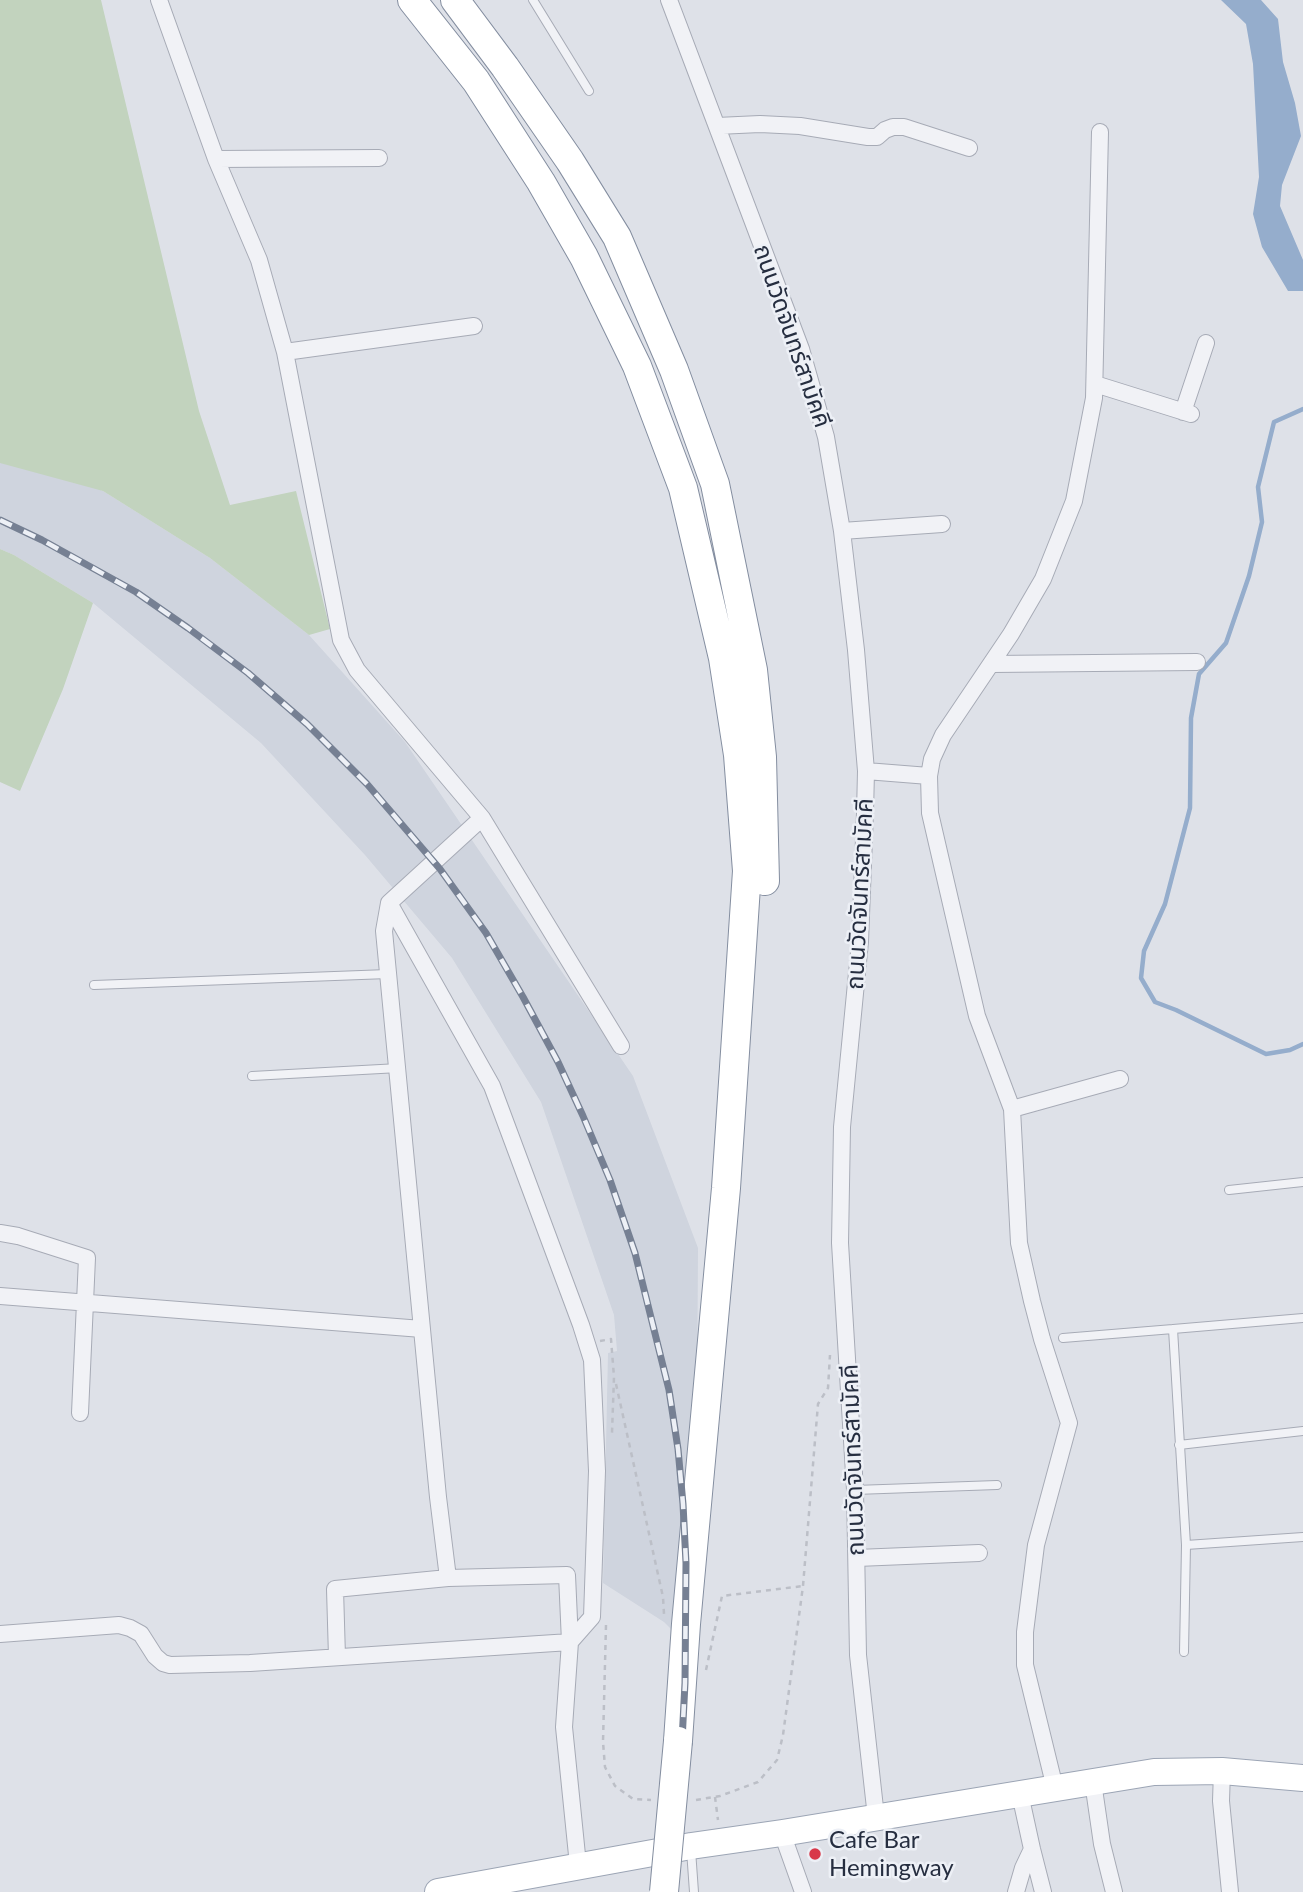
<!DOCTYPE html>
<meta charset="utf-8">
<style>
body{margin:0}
canvas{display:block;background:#dee1e8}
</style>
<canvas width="1303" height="1892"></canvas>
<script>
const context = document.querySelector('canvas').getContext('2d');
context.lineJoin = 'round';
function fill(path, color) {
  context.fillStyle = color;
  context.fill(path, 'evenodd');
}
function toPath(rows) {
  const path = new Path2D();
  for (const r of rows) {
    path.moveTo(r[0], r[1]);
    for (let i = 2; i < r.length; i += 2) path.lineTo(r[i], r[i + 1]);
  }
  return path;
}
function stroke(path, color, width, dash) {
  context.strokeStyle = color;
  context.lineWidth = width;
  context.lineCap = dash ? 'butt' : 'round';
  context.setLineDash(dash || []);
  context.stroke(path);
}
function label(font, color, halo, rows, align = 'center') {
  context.font = font + ' Lato,"Noto Sans Thai",sans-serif';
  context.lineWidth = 5;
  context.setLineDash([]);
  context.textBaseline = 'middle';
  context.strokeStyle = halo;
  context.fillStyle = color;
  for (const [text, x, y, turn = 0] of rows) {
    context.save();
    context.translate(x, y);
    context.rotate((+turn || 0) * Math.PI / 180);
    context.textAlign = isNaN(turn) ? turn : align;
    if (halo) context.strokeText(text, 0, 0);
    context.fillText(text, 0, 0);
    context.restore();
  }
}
fill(toPath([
 [0,447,103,491,210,558,309,635,405,742,633,1076,698,1248,697,1412,680,1638,664,1622,603,1583,608,1353,617,1351,614,1315,541,1102,452,958,365,855,261,743,93,603,14,555,0,549]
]), '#cfd4de');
fill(toPath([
 [0,0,101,0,199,411,230,505,296,491,330,629,309,635,210,558,103,491,0,463],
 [0,549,14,555,93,603,63,689,20,791,0,782]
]), '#c2d3be');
fill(toPath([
 [1221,0,1261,0,1278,19,1283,62,1295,103,1301,136,1282,185,1280,206,1303,260,1303,291,1288,291,1262,247,1253,214,1259,177,1253,64,1246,24]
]), '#95adcc');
stroke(toPath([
 [1303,409,1274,422,1258,487,1262,522,1249,576,1226,643,1199,674,1191,718,1190,808,1165,904,1144,951,1141,978,1155,1002,1176,1010,1266,1054,1290,1050,1303,1044]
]), '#95adcc', 4.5);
const service = toPath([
 [533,0,589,91],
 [94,985,388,974],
 [252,1076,399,1068],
 [1229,1190,1303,1182],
 [1063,1338,1173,1329],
 [1179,1445,1303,1431],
 [855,1490,997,1485],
 [1186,1545,1303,1537],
 [1184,1652,1186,1545,1173,1329,1303,1318],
 [691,1850,694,1892]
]);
const minor = toPath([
 [159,0,216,159,259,260,285,352,341,640,357,670,482,818,621,1046],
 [669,0,801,349,826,437,842,531,856,650,866,771,865,813,860,942,842,1127,840,1243,855,1490,858,1655,876,1817],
 [717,126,760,124,800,126,868,137,877,137,885,130,893,127,904,127,969,148],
 [216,159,379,158],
 [285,352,474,326],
 [1095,384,1191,414],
 [1183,412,1206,343],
 [842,531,942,524],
 [992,664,1197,662],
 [866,771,929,776],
 [389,903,492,1086,581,1325,592,1360,597,1471,592,1617,570,1642,564,1727,578,1865],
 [1012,1109,1120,1079],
 [0,1233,18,1236,87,1258,80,1413],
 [0,1296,422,1329],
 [857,1558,979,1553],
 [0,1634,119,1625,130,1628,141,1634,155,1656,163,1663,170,1665,250,1663,570,1642,567,1575,448,1578,438,1497,384,931,389,903,482,818],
 [337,1657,335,1589,448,1578],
 [1222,1771,1221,1801,1230,1892],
 [1093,1782,1102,1844,1114,1892],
 [1055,1788,1025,1665,1025,1632,1036,1545,1069,1423,1042,1339,1032,1301,1019,1243,1012,1109,977,1016,930,813,929,776,932,759,943,735,1011,634,1043,579,1074,501,1094,398,1100,132],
 [1020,1794,1032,1849,1043,1892],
 [782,1833,803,1892],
 [1016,1892,1023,1868,1032,1849]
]);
const primary = toPath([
 [438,1892,691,1846,782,1833,1154,1772,1222,1771,1303,1778]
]);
const trunk = toPath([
 [412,0,476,81,541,182,584,257,637,366,683,488,723,658,738,755,747,871,726,1188,686,1624,678,1741],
 [455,0,505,67,570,161,617,237,674,370,715,484,753,670,762,757,765,881]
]);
stroke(service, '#a7abb6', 10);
stroke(minor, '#a7abb6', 18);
stroke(primary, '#9ca5b5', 28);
stroke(trunk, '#848ea0', 30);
stroke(toPath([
 [600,1341,611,1339,614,1377,612,1433],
 [616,1384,663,1597,664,1614],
 [606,1625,603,1742,605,1767,615,1786,633,1799,651,1800],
 [706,1670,722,1596,803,1586],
 [715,1797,718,1820],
 [696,1800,720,1796,758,1782,777,1760,783,1735,803,1586,818,1404,828,1388,830,1355]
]), '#bcbfc7', 2.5, [5, 5]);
stroke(service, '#f1f2f6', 8);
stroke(minor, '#f1f2f6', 16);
stroke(primary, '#fff', 26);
stroke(trunk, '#fff', 28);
const rail = toPath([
 [0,520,42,540,136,592,188,628,248,673,307,724,367,784,440,869,486,933,523,997,558,1062,583,1116,610,1180,635,1253,669,1390,678,1449,683,1504,686,1563,685,1683,682,1741,668,1892]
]);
stroke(rail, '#768093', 7);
stroke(rail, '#edf0f6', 4.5, [13]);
const trunkBridge = toPath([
 [664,1892,678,1741]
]);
stroke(trunkBridge, '#848ea0', 30, []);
stroke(trunkBridge, '#fff', 28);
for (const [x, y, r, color] of [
 [815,1854,7,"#d83849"]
]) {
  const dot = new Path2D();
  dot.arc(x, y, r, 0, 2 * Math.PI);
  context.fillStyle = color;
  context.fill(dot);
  stroke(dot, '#edf0f6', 2.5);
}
label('24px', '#262e40', '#edf0f6', [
 ["ถนนวัดจันทร์สามัคคี",792,336,71],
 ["ถนนวัดจันทร์สามัคคี",860,894,-87],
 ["ถนนวัดจันทร์สามัคคี",853,1460,-92]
]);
label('24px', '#262e40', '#edf0f6', [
 ["Cafe Bar",829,1840],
 ["Hemingway",829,1868]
], 'left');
</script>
